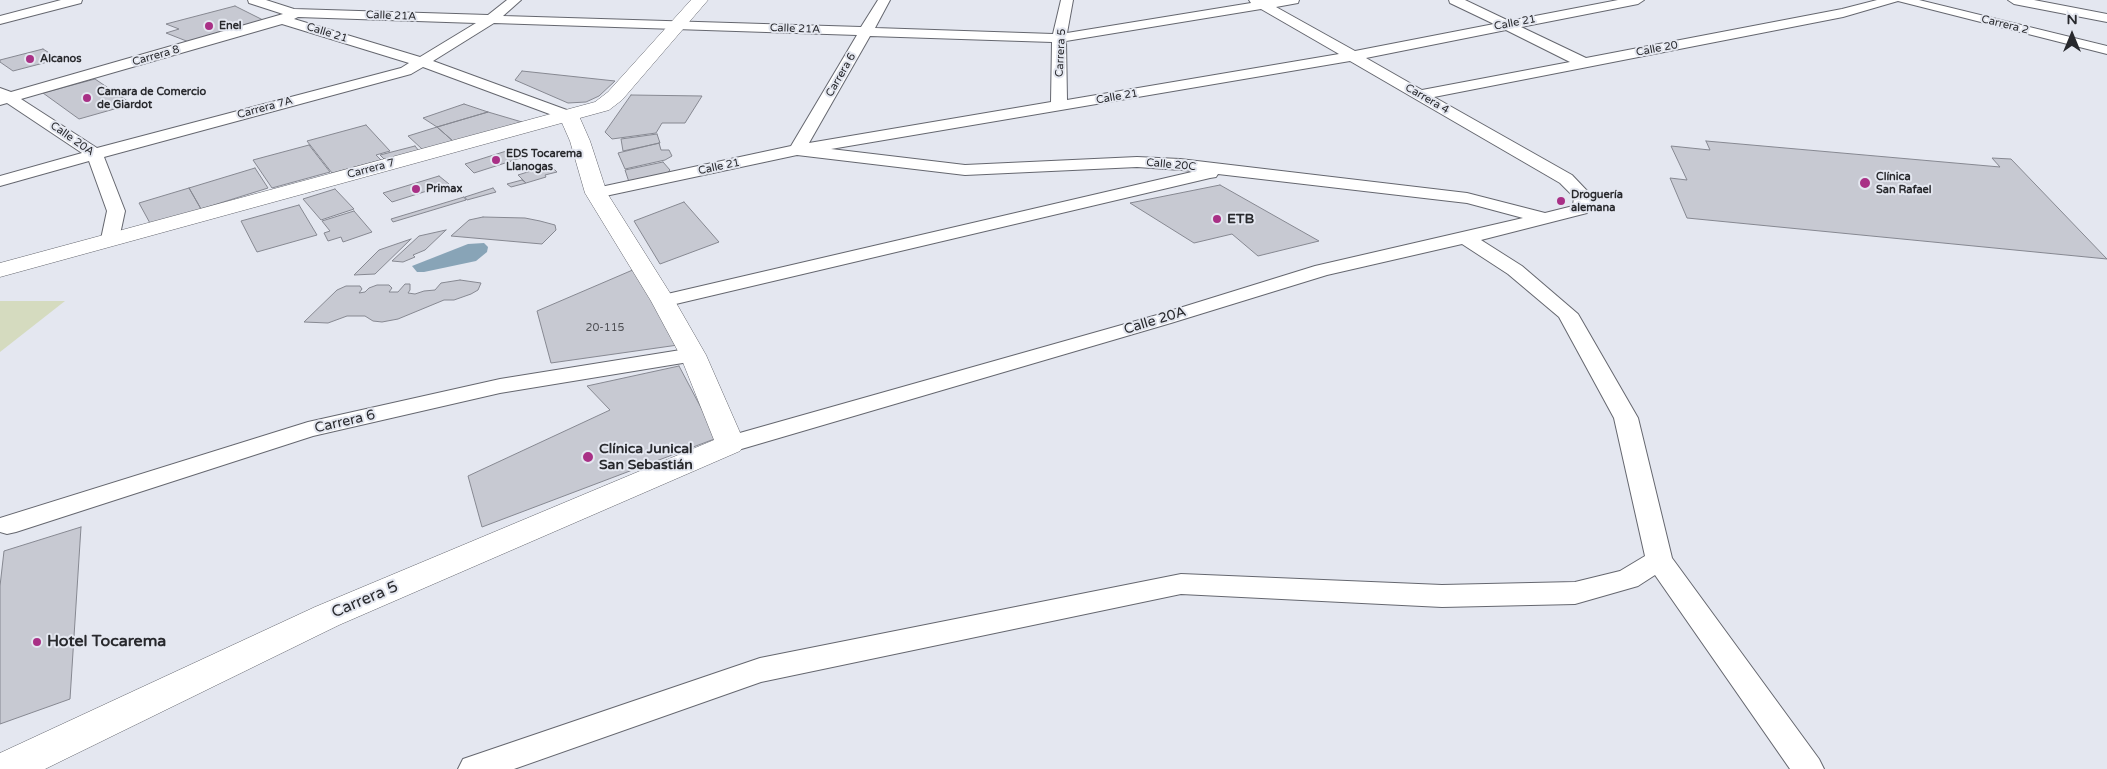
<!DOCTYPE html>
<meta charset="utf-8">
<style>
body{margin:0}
#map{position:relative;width:2107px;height:769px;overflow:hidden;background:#e4e7f0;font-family:"Varela Round",sans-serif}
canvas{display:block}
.north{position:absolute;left:2047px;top:10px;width:50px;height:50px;-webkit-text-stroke:4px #e4e7f0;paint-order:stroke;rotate:0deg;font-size:14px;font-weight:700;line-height:20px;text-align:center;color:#28292d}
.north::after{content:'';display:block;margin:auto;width:18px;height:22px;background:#28292d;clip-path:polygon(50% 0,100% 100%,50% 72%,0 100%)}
</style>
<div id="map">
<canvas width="2107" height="769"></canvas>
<div class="north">N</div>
</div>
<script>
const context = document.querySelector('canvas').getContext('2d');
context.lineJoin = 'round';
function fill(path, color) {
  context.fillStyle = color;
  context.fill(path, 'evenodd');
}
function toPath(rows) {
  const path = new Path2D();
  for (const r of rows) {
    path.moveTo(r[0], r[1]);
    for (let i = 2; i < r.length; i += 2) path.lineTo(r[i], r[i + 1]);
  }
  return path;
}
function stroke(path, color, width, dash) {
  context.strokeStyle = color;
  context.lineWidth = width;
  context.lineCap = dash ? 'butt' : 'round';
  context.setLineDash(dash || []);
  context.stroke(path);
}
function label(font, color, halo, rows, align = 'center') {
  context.font = font + ' "Varela Round",sans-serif';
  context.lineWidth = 4;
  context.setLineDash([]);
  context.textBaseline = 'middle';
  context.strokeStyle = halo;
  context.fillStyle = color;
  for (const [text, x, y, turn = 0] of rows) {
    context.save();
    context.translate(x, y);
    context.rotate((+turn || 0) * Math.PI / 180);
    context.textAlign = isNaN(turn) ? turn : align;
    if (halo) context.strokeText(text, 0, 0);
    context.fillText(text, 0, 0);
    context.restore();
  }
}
fill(toPath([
 [0,301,65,301,0,352]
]), '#d5dbbf');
fill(toPath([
 [484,243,488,247,487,252,476,261,424,272,417,272,412,266,468,244]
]), '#88a4b7');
const building = toPath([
 [235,6,265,21,189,42,166,33,179,29,166,24,235,6],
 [43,49,59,59,13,71,0,62,0,60,43,49],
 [522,71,615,81,599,96,586,102,568,103,515,80,522,71],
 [95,79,132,104,79,119,43,93,95,79],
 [631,95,702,96,685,123,662,123,656,133,612,139,605,132,631,95],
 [464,104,488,112,437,127,423,118,464,104],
 [488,112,522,122,454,142,437,127,488,112],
 [366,125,390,151,376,155,381,160,332,173,307,141,366,125],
 [437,127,454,142,422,149,408,136,437,127],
 [657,134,660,143,623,151,621,139,657,134],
 [1706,141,2000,167,1992,158,2011,159,2107,259,1687,218,1670,178,1687,180,1671,146,1710,150,1706,141],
 [659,143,661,150,669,150,672,156,665,160,625,169,618,153,659,143],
 [309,145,330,172,272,188,253,160,309,145],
 [415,146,419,151,386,161,380,155,415,146],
 [516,148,527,156,474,173,465,164,516,148],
 [663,162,670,170,667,173,629,182,625,170,663,162],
 [550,165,557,172,545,175,546,177,526,183,518,175,550,165],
 [255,168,268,188,201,209,189,188,255,168],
 [439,176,449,184,392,202,383,193,439,176],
 [522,180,526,183,511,187,507,184,522,180],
 [1220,185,1319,241,1258,256,1232,234,1194,243,1130,203,1220,185],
 [189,188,201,209,151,225,139,203,189,188],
 [493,188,496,192,467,200,465,197,493,188],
 [335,189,354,209,321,220,303,199,335,189],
 [464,197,466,200,393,222,391,219,464,197],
 [684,202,719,242,660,264,634,221,684,202],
 [299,205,317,235,257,252,241,221,299,205],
 [354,211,372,232,343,242,341,237,328,241,324,233,330,231,322,221,354,211],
 [483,217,525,218,540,221,555,225,556,230,542,244,451,236,469,220,483,217],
 [446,230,425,250,413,255,415,257,403,262,392,261,419,236,446,230],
 [411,239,375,274,354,275,379,250,411,239],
 [635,269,678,345,551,363,537,311,635,269],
 [460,280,481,283,478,290,471,294,454,300,444,300,398,319,382,322,373,321,365,316,347,316,328,323,304,322,337,290,346,286,360,286,362,289,359,293,365,292,369,288,377,285,389,285,392,288,389,292,398,292,405,284,410,284,410,290,408,293,415,294,424,291,435,290,441,283,460,280],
 [679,366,717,438,482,527,468,476,610,410,587,386,679,366],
 [81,527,70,699,0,724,0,586,4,551,81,527]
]);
fill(building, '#c7c9d2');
stroke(building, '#868891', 1);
const street = toPath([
 [61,0,82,0,81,3,0,24,0,16,61,0],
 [248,0,266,0,294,9,488,15,507,0,521,0,503,16,861,27,878,0,890,0,875,28,1053,34,1061,0,1073,0,1067,33,1251,3,1249,0,1299,0,1298,3,1276,7,1355,51,1494,24,1450,3,1449,0,1465,0,1509,21,1618,0,1644,0,1638,4,1521,27,1586,58,1842,9,1877,0,1919,0,2107,46,2107,54,1898,1,1843,17,1434,97,1572,175,1592,196,1590,209,1587,213,1481,240,1522,266,1578,314,1638,418,1672,558,1819,759,1824,769,1790,769,1655,575,1638,586,1575,604,1442,607,1181,594,761,682,514,769,458,769,463,759,760,658,1181,574,1442,585,1575,582,1620,571,1645,556,1614,418,1559,317,1508,274,1462,244,1327,275,1171,323,738,450,730,452,722,450,718,444,722,438,1157,315,1315,266,1523,218,1467,203,1218,174,1216,177,1210,178,663,307,656,305,653,301,656,297,663,295,1196,171,1137,167,965,175,797,155,596,198,590,197,587,193,590,189,596,188,791,146,857,35,494,23,433,61,575,113,577,116,575,119,563,119,423,67,411,74,104,157,125,211,119,239,117,243,110,245,103,243,101,239,107,211,89,161,0,186,0,176,82,153,7,103,0,105,0,88,11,92,283,14,249,3,248,0],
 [1261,9,1339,54,1067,100,1066,41,1261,9],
 [298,17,476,23,420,57,294,19,298,17],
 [282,24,409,63,401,68,97,148,21,99,282,24],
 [1506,30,1570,62,1422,90,1366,58,1506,30],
 [870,36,1052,42,1051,102,809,143,870,36],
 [1350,61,1560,183,1574,197,1573,206,1545,213,1467,193,1180,159,1137,157,965,165,831,149,1350,61],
 [2008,0,2034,0,2107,14,2107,22,2014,4,2008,0],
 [693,348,701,350,704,355,701,360,500,393,313,436,16,532,7,534,0,532,0,518,308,422,500,379,693,348]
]);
const secondary = toPath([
 [569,110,576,112,579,116,590,141,607,193,675,301,706,355,745,444,740,451,339,625,45,769,0,769,0,753,315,607,714,440,680,355,651,301,585,193,570,141,559,116,562,112,569,110]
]);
const primary = toPath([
 [691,0,708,0,622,100,609,110,0,277,0,263,595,102,608,92,691,0]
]);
stroke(street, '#65676f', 2);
stroke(secondary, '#65676f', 1);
stroke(primary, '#65676f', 1);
fill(street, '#fff');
fill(secondary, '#fff');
fill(primary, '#fff');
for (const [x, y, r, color] of [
 [209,26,5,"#a93086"],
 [30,59,5,"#a93086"],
 [87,98,5,"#a93086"],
 [496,160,5,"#a93086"],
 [1865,183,6,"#a93086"],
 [416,189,5,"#a93086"],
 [1561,201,5,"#a93086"],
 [1217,219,5,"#a93086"],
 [588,457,6,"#a93086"],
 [37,642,5,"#a93086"]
]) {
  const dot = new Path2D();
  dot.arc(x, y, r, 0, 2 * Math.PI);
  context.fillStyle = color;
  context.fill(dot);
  stroke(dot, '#e4e7f0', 2);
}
label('11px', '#28292d', '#e4e7f0', [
 ["Calle 21A",391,16,2],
 ["Calle 21",1515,23,-11],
 ["Carrera 2",2005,25,14],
 ["Calle 21A",795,29,2],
 ["Calle 21",327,33,17],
 ["Calle 20",1657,49,-11],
 ["Carrera 5",1061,53,-87],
 ["Carrera 8",156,56,-16],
 ["Carrera 6",841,75,-60],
 ["Calle 21",1117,97,-10],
 ["Carrera 4",1427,99,30],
 ["Carrera 7A",265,108,-15],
 ["Calle 20A",72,139,35],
 ["Calle 20C",1171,165,5],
 ["Calle 21",719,167,-12],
 ["Carrera 7",371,169,-15]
]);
label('bold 11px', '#28292d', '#e4e7f0', [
 ["Enel",219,26],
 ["Alcanos",40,59],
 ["Camara de Comercio",97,92],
 ["de Giardot",97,105],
 ["EDS Tocarema",506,154],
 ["Llanogas",506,167],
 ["Clínica",1876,177],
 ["San Rafael",1876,190],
 ["Primax",426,189],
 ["Droguería",1571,195],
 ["alemana",1571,208]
], 'left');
label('11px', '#505156', null, [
 ["20-115",605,328]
]);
label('bold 14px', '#28292d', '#e4e7f0', [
 ["ETB",1227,219],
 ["Clínica Junical",599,449],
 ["San Sebastián",599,465]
], 'left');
label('14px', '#28292d', '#e4e7f0', [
 ["Calle 20A",1155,321,-17],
 ["Carrera 6",345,422,-13]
]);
label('16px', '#28292d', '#e4e7f0', [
 ["Carrera 5",365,600,-23]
]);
label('bold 16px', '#28292d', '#e4e7f0', [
 ["Hotel Tocarema",47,642]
], 'left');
</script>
